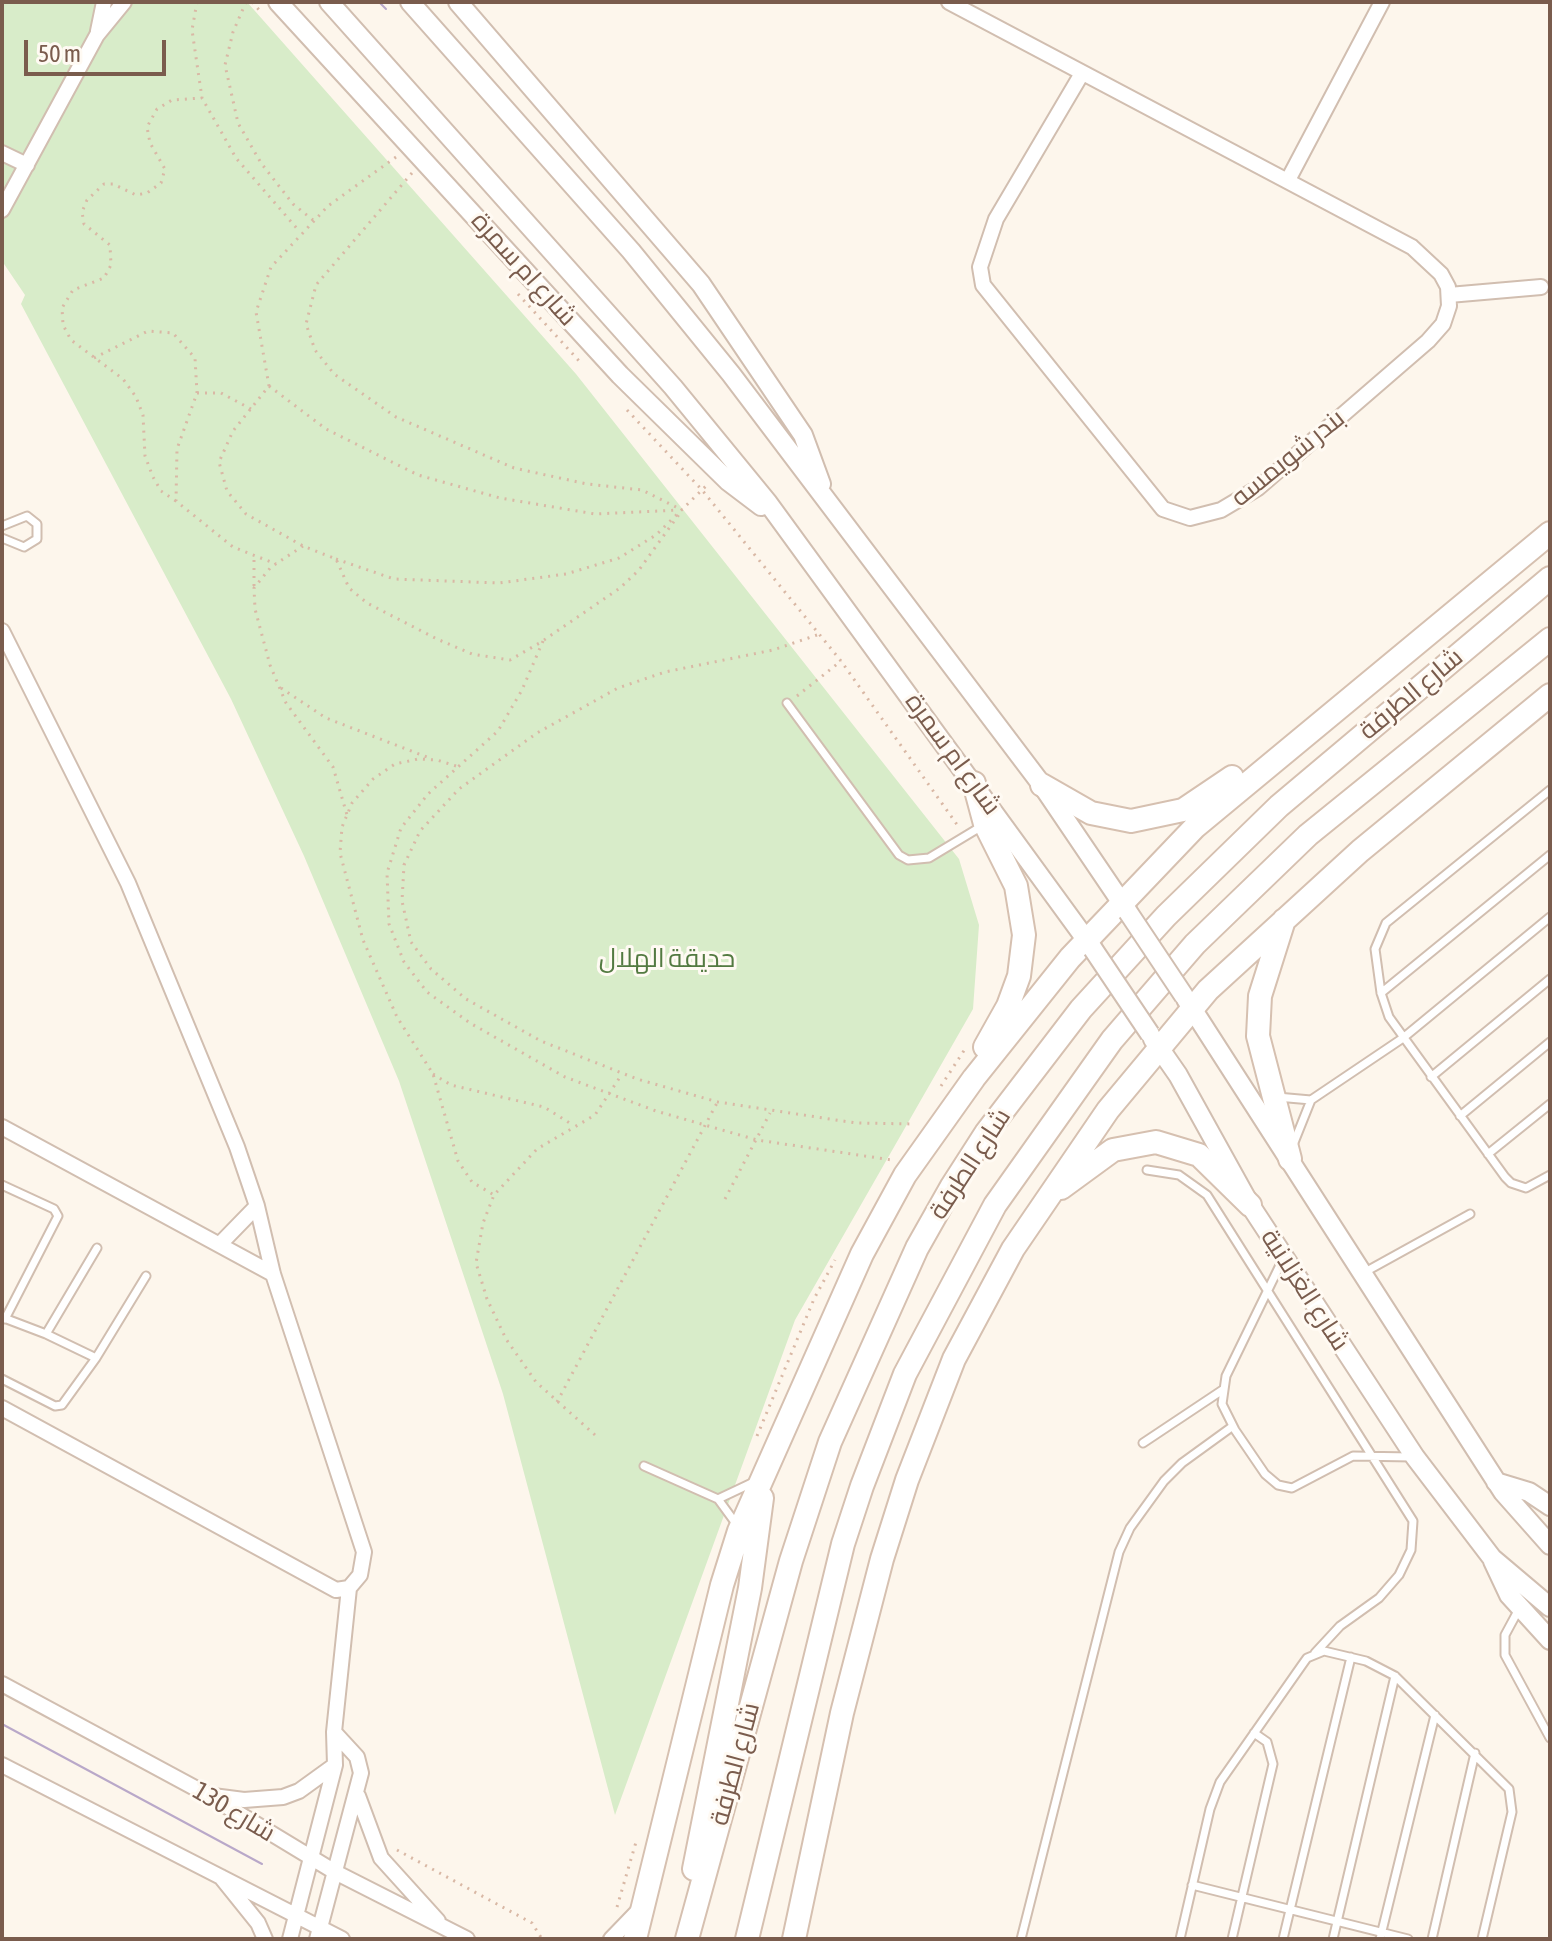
<!DOCTYPE html>
<meta charset="utf-8">
<style>
body{margin:0}
#map{position:relative;width:1552px;height:1941px;overflow:hidden;background:#fdf6ec;font-family:"Asap Condensed",sans-serif}
canvas{display:block}
.frame{position:absolute;inset:0;border:4px solid #7a5c4d;pointer-events:none}
.scale{position:absolute;left:24px;top:40px;width:142px;height:36px;box-sizing:border-box;border:4px solid #7a5c4d;border-top:0;padding-left:10px;font-size:24px;line-height:28px;white-space:nowrap;color:#7a5c4d;-webkit-text-stroke:6px #fffaf3;paint-order:stroke}
</style>
<div id="map">
<canvas width="1552" height="1941"></canvas>
<div class="frame"></div>
<div class="scale">50 m</div>
</div>
<script>
const context = document.querySelector('canvas').getContext('2d');
context.lineJoin = 'round';
function fill(path, color) {
  context.fillStyle = color;
  context.fill(path, 'evenodd');
}
function toPath(rows) {
  const path = new Path2D();
  for (const r of rows) {
    path.moveTo(r[0], r[1]);
    for (let i = 2; i < r.length; i += 2) path.lineTo(r[i], r[i + 1]);
  }
  return path;
}
function stroke(path, color, width, dash) {
  context.strokeStyle = color;
  context.lineWidth = width;
  context.lineCap = dash ? 'butt' : 'round';
  context.setLineDash(dash || []);
  context.stroke(path);
}
function label(font, color, halo, rows, align = 'center') {
  context.font = font + ' "Asap Condensed",Cairo,sans-serif';
  context.lineWidth = 6;
  context.setLineDash([]);
  context.textBaseline = 'middle';
  context.strokeStyle = halo;
  context.fillStyle = color;
  for (const [text, x, y, turn = 0] of rows) {
    context.save();
    context.translate(x, y);
    context.rotate((+turn || 0) * Math.PI / 180);
    context.textAlign = isNaN(turn) ? turn : align;
    if (halo) context.strokeText(text, 0, 0);
    context.fillText(text, 0, 0);
    context.restore();
  }
}
fill(toPath([
 [2,2,247,2,576,374,959,859,979,925,973,1009,795,1320,615,1815,503,1394,399,1081,304,856,231,699,21,304,25,295,2,261]
]), '#d8ecc9');
const service = toPath([
 [2,526,27,516,37,524,37,539,24,547,2,538],
 [787,703,899,855,908,860,929,858,982,826],
 [1550,790,1386,923,1375,949,1381,993,1389,1017,1505,1177,1511,1183,1526,1188,1550,1175],
 [1381,993,1550,855],
 [1431,1077,1550,979],
 [1277,1097,1311,1100],
 [1460,1116,1550,1042],
 [1293,1145,1311,1100,1403,1038,1550,917],
 [1488,1154,1550,1104],
 [1147,1170,1179,1175,1207,1195,1413,1521,1411,1550,1399,1575,1379,1598,1340,1626,1315,1653],
 [2,1185,54,1209,58,1216,5,1319],
 [1283,1259,1226,1376,1222,1404,1235,1430,1265,1474,1278,1485,1292,1488,1353,1456,1412,1457],
 [1365,1272,1470,1214],
 [4,1318,46,1334,97,1248],
 [96,1358,146,1276],
 [2,1379,55,1406,62,1405,96,1358,46,1334],
 [1143,1443,1224,1389],
 [644,1466,718,1499,737,1525],
 [718,1499,754,1482],
 [1519,1609,1505,1635,1505,1655,1550,1738],
 [1192,1885,1408,1939],
 [1021,1939,1119,1552,1130,1528,1164,1481,1182,1463,1233,1426],
 [1180,1939,1210,1809,1220,1782,1302,1665,1307,1658,1324,1651,1366,1661,1395,1676,1509,1789,1512,1812,1482,1939],
 [1232,1939,1273,1764,1267,1742,1254,1733],
 [1283,1939,1351,1657],
 [1333,1939,1395,1676],
 [1380,1939,1435,1715],
 [1432,1939,1475,1753]
]);
const minor = toPath([
 [949,2,1412,247,1441,274,1448,287,1449,306,1443,324,1428,341,1258,488,1221,510,1190,518,1163,509,983,285,980,267,996,219,1081,75],
 [98,31,104,2],
 [2,153,27,165],
 [1288,180,1382,2],
 [2,210,97,35,124,2],
 [1449,295,1541,287],
 [2,631,128,883,237,1147,257,1206,273,1274,364,1552,360,1575,349,1588,336,1590,2,1408],
 [2,1127,273,1274],
 [221,1243,257,1206],
 [2,1684,208,1795,335,1872,467,1939],
 [2,1765,342,1939],
 [213,1796,244,1800,283,1797,299,1791,335,1765],
 [358,1796,381,1858,438,1921],
 [221,1877,258,1923,265,1939],
 [290,1939,335,1765,334,1732,349,1588],
 [317,1939,361,1773,357,1757,334,1732],
 [611,1939,639,1910]
]);
const tertiary = toPath([
 [278,2,620,375,728,481,761,506],
 [329,2,673,387,768,503,1093,949],
 [410,2,631,251,731,374,1042,785,1128,912],
 [458,2,701,284,803,435,821,484],
 [1186,999,1503,1492,1550,1545],
 [1153,1039,1178,1075,1250,1205,1415,1457,1492,1558,1550,1607],
 [1496,1482,1529,1492,1550,1506],
 [1493,1561,1509,1595,1550,1640]
]);
const secondary = toPath([
 [974,783,985,824,1016,886,1024,935,1019,976,1008,1006,985,1047],
 [1042,785,1091,813,1131,821,1183,810,1232,777],
 [1284,920,1260,996,1258,1036,1290,1159],
 [1061,1188,1113,1150,1156,1142,1199,1155,1250,1205],
 [694,1869,750,1588,762,1498],
 [635,1939,722,1585,739,1531,862,1254,905,1175,974,1078,1070,958,1195,827,1550,533],
 [687,1939,791,1561,830,1442,917,1248,952,1186,986,1133,1081,1009,1166,916,1279,806,1550,578],
 [747,1939,843,1544,862,1486,905,1374,995,1205,1112,1040,1195,944,1308,835,1550,639],
 [794,1939,842,1713,882,1559,907,1480,954,1359,1013,1249,1108,1110,1208,990,1360,851,1550,695]
]);
stroke(service, '#d1beb0', 11);
stroke(minor, '#d1beb0', 18);
stroke(tertiary, '#d1beb0', 22);
stroke(secondary, '#d6c0b0', 26);
stroke(toPath([
 [197,2,192,30,202,98,236,158,300,232],
 [246,2,233,32,225,65,238,123,261,163,293,204,313,220],
 [252,2,262,13],
 [396,157,328,206,271,267,256,312,269,386,233,431,219,462,227,491,246,514,303,546,336,559,349,588,367,603,437,639,472,654,510,660,543,641],
 [412,173,316,285,306,324,315,350,334,374,396,417,514,468,587,484,642,490,682,510],
 [518,294,580,362],
 [94,358,148,331,173,333,195,358,197,393],
 [269,386,326,429,418,475,500,498,595,514,679,510],
 [251,409,221,393,197,393,177,449,176,501,233,547,276,564],
 [627,410,702,490,841,661,958,826],
 [176,501,161,491,153,477,145,456,143,415,136,397,123,379,71,340,63,325,62,308,73,290,104,278,111,265,110,245,84,224,82,212,87,200,104,184,113,184,136,195,147,193,161,183,165,169,150,143,147,127,157,109,172,100,202,98],
 [303,546,271,567,254,588,255,609,270,665,286,703,333,767,347,815],
 [336,559,394,579,499,583,566,574,619,558,656,535,707,485],
 [254,560,254,588],
 [817,635,773,650,665,672,618,688,537,733,459,789,420,831,404,865,402,901,411,942,431,969,466,999,541,1041,637,1079,718,1102,856,1123,915,1124],
 [544,640,620,588,639,570,680,513],
 [543,641,522,690,498,731,428,794,401,828,387,873,389,924,404,962,427,992,470,1023,565,1077,656,1111,757,1140,892,1160],
 [281,688,326,718,432,759],
 [797,696,841,661],
 [456,766,437,760,418,759,395,764,373,779,352,803,342,827,340,853,363,940,397,1017,433,1074,458,1161,472,1182,494,1195],
 [433,1074,451,1085,544,1107,573,1125],
 [941,1086,965,1049],
 [725,1199,770,1113],
 [557,1402,717,1103],
 [595,1435,536,1382,506,1339,487,1299,476,1263,483,1223,494,1195,537,1149,595,1115,622,1074],
 [757,1436,814,1299,835,1260],
 [397,1850,532,1923,542,1939],
 [617,1907,636,1842]
]), '#d9b8a5', 3, [2, 6]);
stroke(service, '#fff', 7);
stroke(minor, '#fff', 14);
stroke(tertiary, '#fff', 18);
stroke(secondary, '#fff', 22);
stroke(toPath([
 [379,2,386,9],
 [2,1724,262,1864]
]), '#b9a8c9', 2);
const tertiaryBridge = toPath([
 [1128,912,1184,996],
 [1093,949,1150,1034]
]);
stroke(tertiaryBridge, '#d1beb0', 22, []);
stroke(tertiaryBridge, '#fff', 18);
label('26px', '#7a5c4d', '#fffaf3', [
 ["شارع ام سمرة",524,269,48],
 ["بندر شويمسه",1288,458,-39],
 ["شارع الطرفة",1411,694,-40],
 ["شارع ام سمرة",953,754,54],
 ["شارع الطرفة",970,1164,-57],
 ["شارع الغزلانية",1305,1290,57],
 ["شارع الطرفة",735,1764,-75],
 ["شارع 130",234,1812,31]
]);
label('26px', '#537a41', '#fffaf3', [
 ["حديقة الهلال",667,959]
]);
</script>
